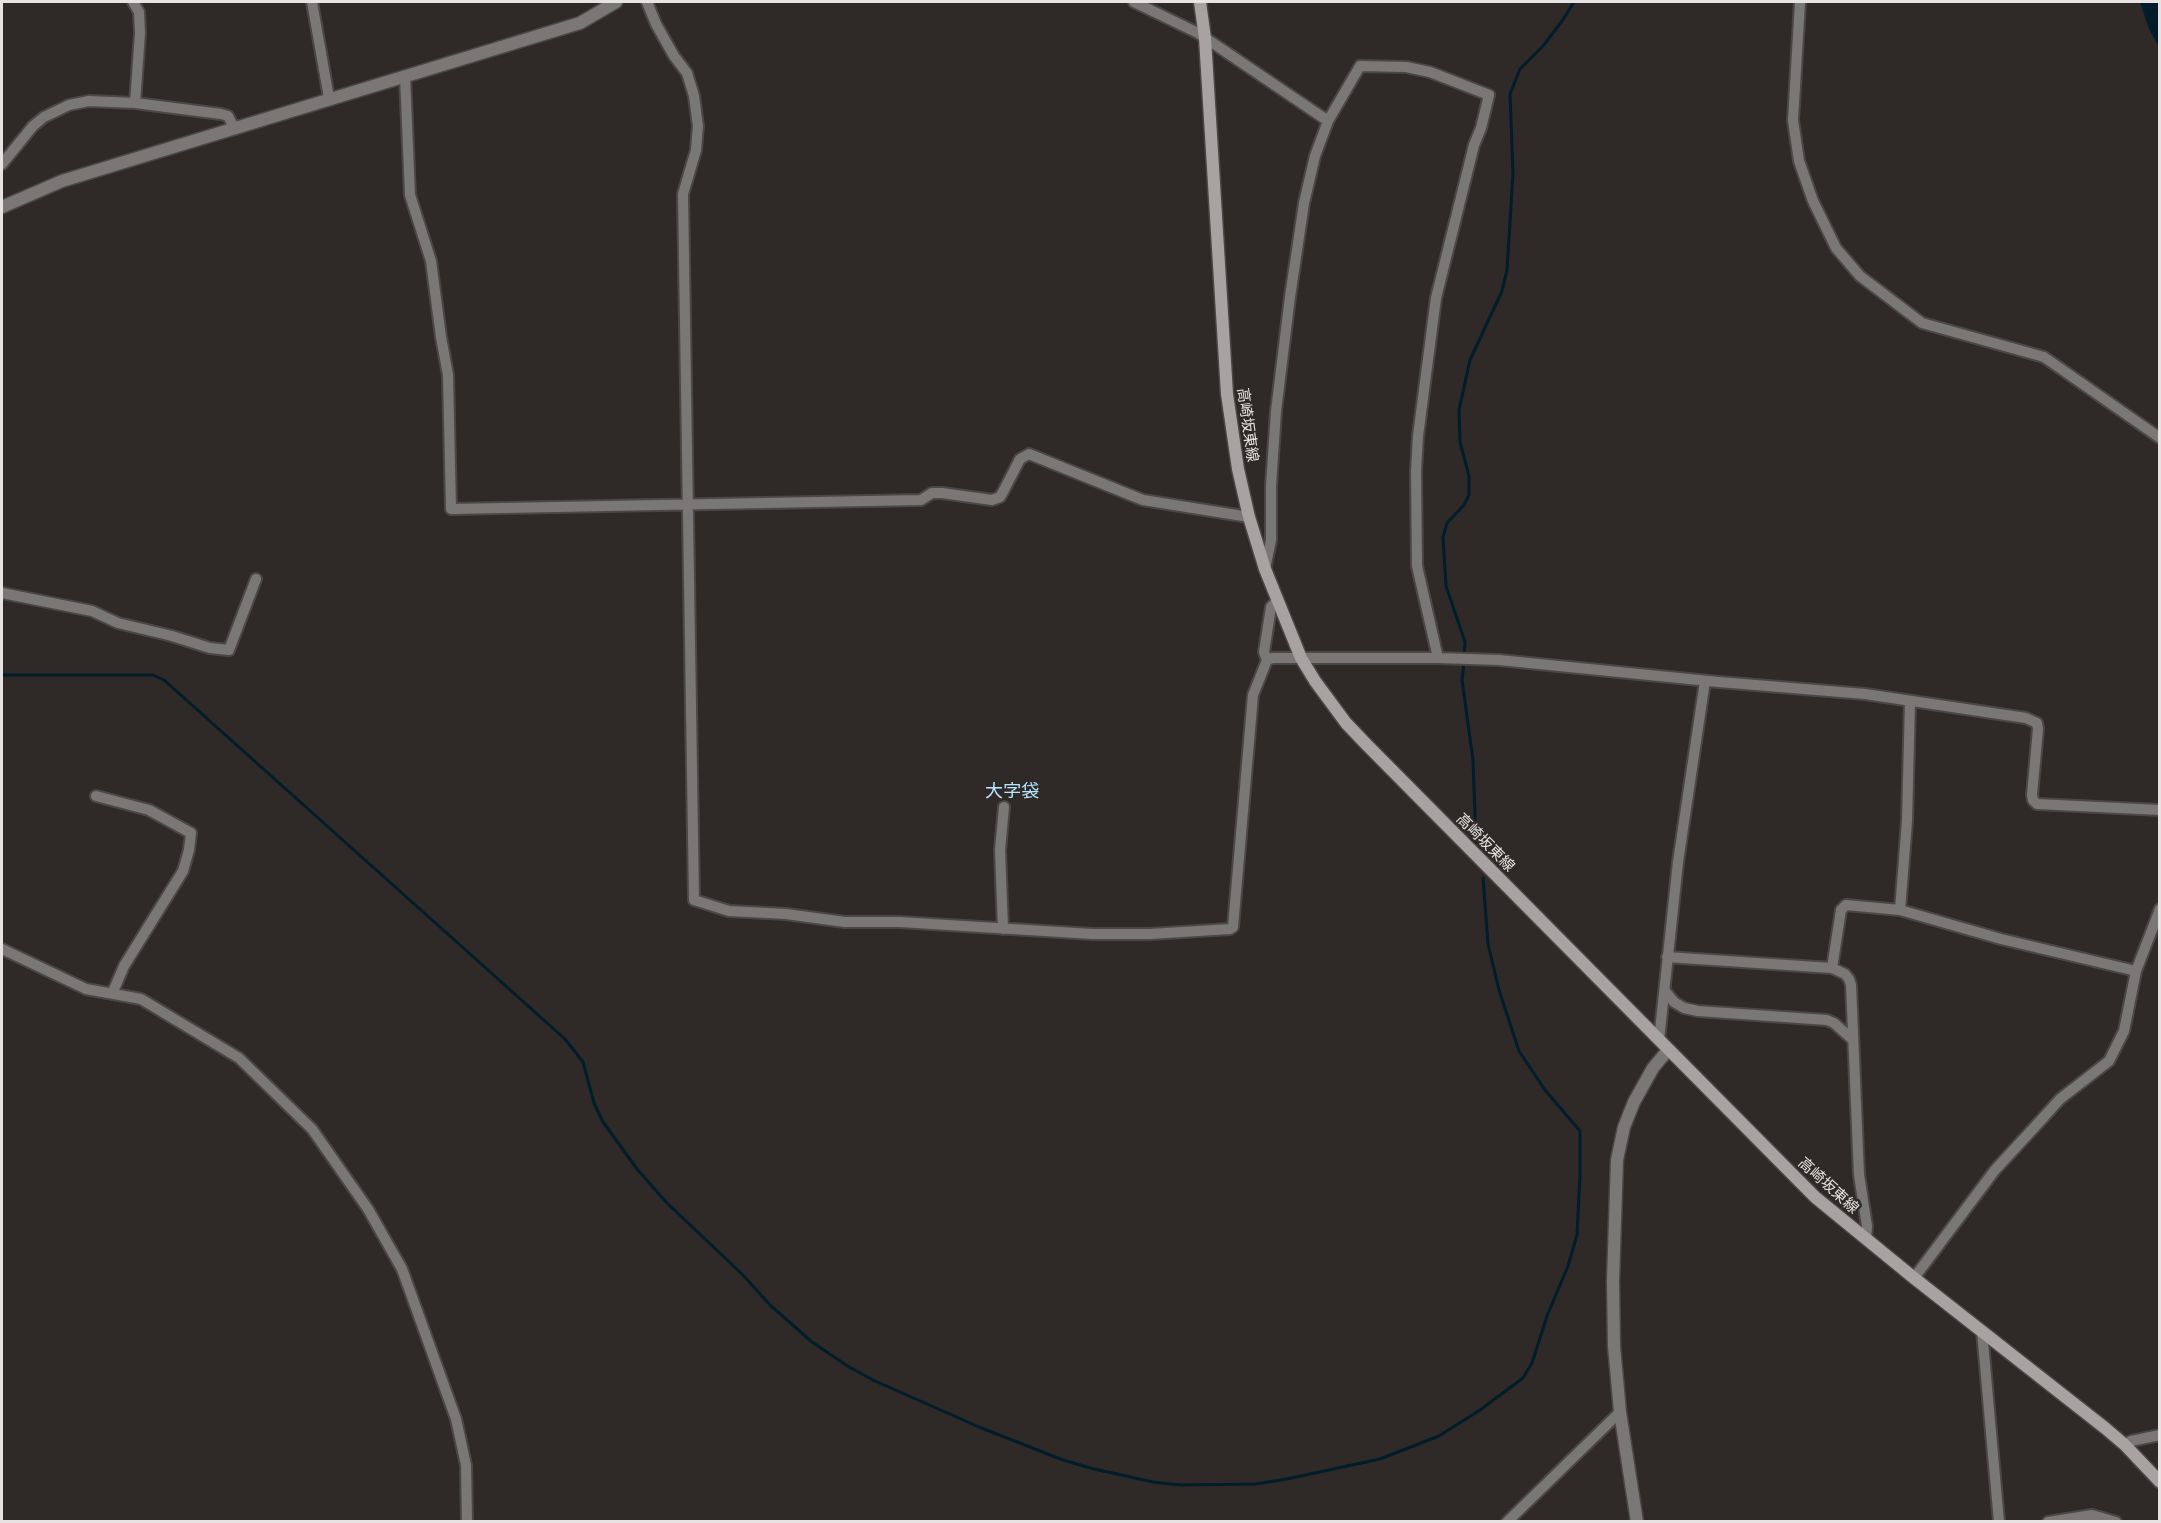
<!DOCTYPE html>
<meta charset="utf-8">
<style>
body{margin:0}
#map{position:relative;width:2161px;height:1523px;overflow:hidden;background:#2f2928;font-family:Arial,sans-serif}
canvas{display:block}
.frame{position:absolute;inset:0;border:3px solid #e7e3e2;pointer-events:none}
</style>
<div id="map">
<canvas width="2161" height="1523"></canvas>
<div class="frame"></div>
</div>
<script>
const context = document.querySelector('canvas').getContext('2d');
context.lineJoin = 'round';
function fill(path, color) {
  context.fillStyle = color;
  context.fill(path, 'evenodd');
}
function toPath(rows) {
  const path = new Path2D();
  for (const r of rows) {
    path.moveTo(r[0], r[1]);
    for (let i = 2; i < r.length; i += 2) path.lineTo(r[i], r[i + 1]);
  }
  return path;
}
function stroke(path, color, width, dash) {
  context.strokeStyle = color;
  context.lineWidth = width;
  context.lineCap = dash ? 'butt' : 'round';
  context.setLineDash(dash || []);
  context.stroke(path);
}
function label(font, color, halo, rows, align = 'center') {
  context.font = font + ' Arial,"Noto Sans JP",sans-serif';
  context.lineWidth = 5;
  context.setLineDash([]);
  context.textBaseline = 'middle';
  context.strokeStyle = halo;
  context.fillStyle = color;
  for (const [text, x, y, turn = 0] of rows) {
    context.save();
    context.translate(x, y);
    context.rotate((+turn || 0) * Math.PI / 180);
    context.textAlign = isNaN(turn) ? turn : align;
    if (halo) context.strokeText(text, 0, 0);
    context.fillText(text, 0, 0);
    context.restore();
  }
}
fill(toPath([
 [2140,2,2159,2,2159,47,2149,29]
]), '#011d2a');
stroke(toPath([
 [1464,655,1465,642,1446,586,1443,537,1447,523,1464,505,1469,495,1469,476,1460,442,1459,410,1470,360,1502,291,1507,270,1513,174,1510,94,1520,69,1543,46,1562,21,1574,2],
 [1464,662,1462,680,1473,760,1476,842],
 [2,675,153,675,164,680,565,1039,583,1062,594,1103,603,1122,637,1169,666,1202,743,1275,770,1305,812,1342,849,1367,875,1381,979,1427,1063,1460,1094,1469,1153,1482,1180,1485,1255,1484,1287,1479,1380,1459,1439,1436,1480,1410,1523,1378,1532,1363,1547,1316,1568,1266,1577,1235,1580,1175,1580,1131,1545,1090,1519,1051,1499,990,1488,944,1483,878]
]), '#011d2a', 3);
const minor = toPath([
 [133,2,139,12,140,33,135,103],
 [312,2,329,98],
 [647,2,656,24,674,56,687,73,694,96,698,126,696,150,683,194,694,900,729,911,786,914,845,922,900,922,1092,934,1150,934,1230,929,1233,927,1253,695,1267,660,1272,658,1438,658,1499,660,1719,682,1865,694,2026,718,2037,723,2038,729,2032,795,2033,800,2037,804,2160,810],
 [1134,2,1198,33,1328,121],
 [1800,2,1793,120,1799,161,1813,201,1836,248,1860,276,1922,323,2044,357,2160,438],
 [405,76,410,195,431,261,441,337,448,375,451,509,921,500,932,493,942,493,992,500,1000,497,1004,490,1020,459,1029,454,1143,500,1249,517],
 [2,164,33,126,44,117,69,105,89,101,135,103,221,114,228,116,235,129],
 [1265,569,1271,540,1271,486,1276,411,1290,297,1304,203,1315,156,1328,121,1360,66,1406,67,1430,72,1489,95,1481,128,1474,145,1436,298,1418,436,1416,471,1417,566,1438,658],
 [2,593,92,611,118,623,172,636,210,648,229,650,256,579],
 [1267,660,1264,652,1271,607,1277,601],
 [96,796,149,810,191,833,189,850,183,871,124,966,112,994],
 [1900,910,1907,821,1910,701],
 [1003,929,1000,850,1004,807],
 [2,949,86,989,141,999,239,1058,312,1129,368,1209,402,1269,456,1419,466,1465,467,1522],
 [1667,957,1832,968,1845,974,1849,979,1851,985,1859,1175,1867,1226,1866,1239],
 [1832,968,1841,910,1846,905,1900,910,2001,939,2136,971],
 [1665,991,1674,1002,1684,1008,1698,1011,1827,1020,1834,1023,1852,1039],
 [1659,1040,1678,862,1705,681],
 [1914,1278,1995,1170,2042,1119,2060,1099,2109,1061,2124,1031,2136,971,2160,909],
 [1982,1331,1999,1522],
 [2125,1445,2131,1441,2160,1435],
 [1507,1522,1620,1412],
 [2048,1522,2092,1515,2116,1522]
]);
const tertiary = toPath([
 [2,207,62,181,580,23,616,2],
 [1637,1522,1620,1412,1614,1346,1613,1281,1617,1160,1624,1127,1634,1102,1653,1068,1668,1050]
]);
const secondary = toPath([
 [1200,2,1205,38,1227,394,1238,469,1249,517,1265,569,1301,658,1315,681,1346,723,1366,744,1815,1197,1914,1278,2105,1428,2125,1445,2160,1482]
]);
stroke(minor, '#4c4746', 14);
stroke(tertiary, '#4c4746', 15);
stroke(secondary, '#4c4746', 15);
stroke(minor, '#7a7777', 10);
stroke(tertiary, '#7a7777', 12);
stroke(secondary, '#a8a2a2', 12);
label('15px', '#e7e3e2', '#2f2928', [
 ["高崎坂東線",1247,425,82],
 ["高崎坂東線",1485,843,45],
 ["高崎坂東線",1828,1186,42]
]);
label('18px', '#b6e6ff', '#2f2928', [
 ["大字袋",1012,792]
]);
</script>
